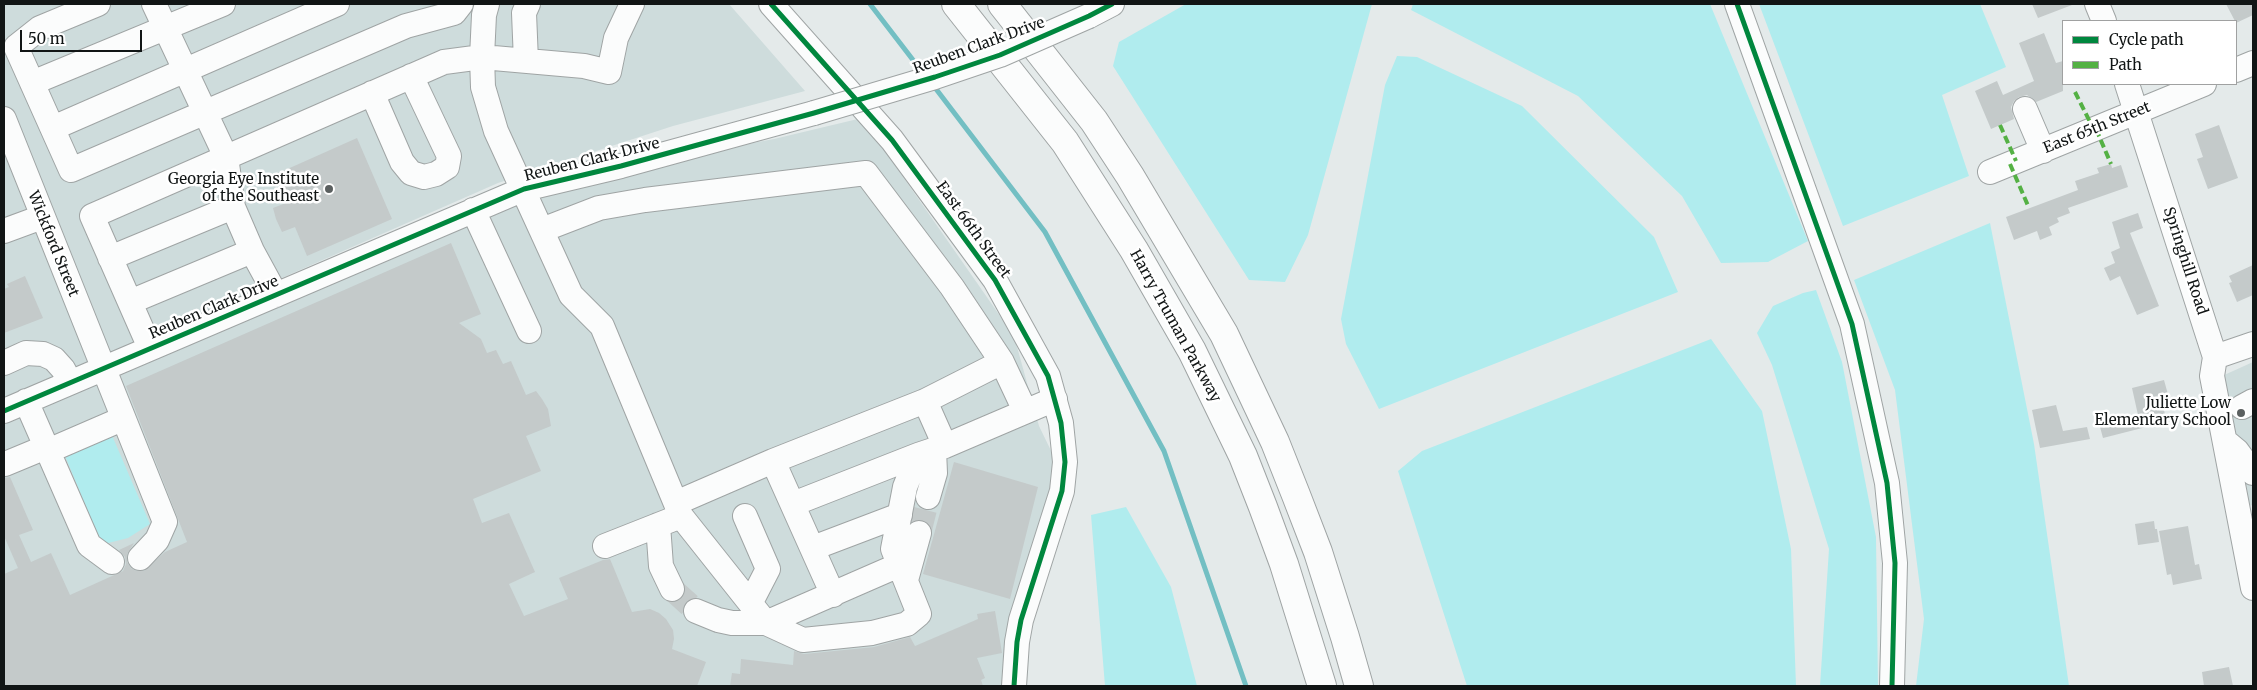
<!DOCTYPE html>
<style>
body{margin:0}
#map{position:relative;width:2257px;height:690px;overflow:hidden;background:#e4eaea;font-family:Merriweather,serif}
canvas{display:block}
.frame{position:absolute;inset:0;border:5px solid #111515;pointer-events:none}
.legend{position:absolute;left:2062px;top:20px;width:175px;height:65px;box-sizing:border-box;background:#fff;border:1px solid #a0a1a1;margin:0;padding:6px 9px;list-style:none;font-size:15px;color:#111515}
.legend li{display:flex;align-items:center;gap:10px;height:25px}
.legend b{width:25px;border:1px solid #a0a1a1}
.scale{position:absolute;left:20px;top:30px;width:122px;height:22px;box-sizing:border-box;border:2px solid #111515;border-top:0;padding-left:6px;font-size:15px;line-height:18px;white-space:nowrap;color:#111515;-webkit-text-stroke:4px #fff;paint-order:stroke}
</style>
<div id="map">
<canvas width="2257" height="690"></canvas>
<div class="frame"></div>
<ul class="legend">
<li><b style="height:6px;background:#00873e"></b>Cycle path</li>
<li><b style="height:6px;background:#54b144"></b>Path</li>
</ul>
<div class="scale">50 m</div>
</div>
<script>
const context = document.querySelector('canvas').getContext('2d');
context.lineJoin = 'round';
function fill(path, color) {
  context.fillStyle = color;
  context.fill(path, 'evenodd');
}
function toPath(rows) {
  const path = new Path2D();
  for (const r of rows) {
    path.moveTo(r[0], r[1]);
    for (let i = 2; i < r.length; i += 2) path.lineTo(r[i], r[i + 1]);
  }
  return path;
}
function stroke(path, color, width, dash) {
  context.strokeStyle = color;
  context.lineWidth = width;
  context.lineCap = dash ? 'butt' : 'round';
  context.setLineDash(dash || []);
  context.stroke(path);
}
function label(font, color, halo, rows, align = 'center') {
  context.font = font + ' Merriweather,serif';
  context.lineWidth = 5;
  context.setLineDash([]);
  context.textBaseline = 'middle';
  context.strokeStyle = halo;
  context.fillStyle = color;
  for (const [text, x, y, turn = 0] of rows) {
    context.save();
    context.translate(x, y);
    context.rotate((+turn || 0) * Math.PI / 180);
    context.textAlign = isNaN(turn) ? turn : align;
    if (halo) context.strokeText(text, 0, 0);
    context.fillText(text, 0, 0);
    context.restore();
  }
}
fill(toPath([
 [4,4,729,4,805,91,673,126,498,183,4,400],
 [862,118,1014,336,1039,426,1056,461,1058,480,1007,686,4,686,4,424,507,203,671,158,774,139],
 [2253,362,2253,505,2248,506,2222,376]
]), '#cedcdc');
fill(toPath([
 [1186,4,1372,4,1308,235,1285,282,1249,280,1113,66,1119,42],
 [1413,4,1710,4,1808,241,1768,262,1721,263,1682,196,1578,96,1411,10],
 [1759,4,1980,4,2006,67,1942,95,1969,176,1843,226],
 [1397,56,1417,57,1522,106,1654,237,1678,292,1379,409,1346,344,1341,319,1385,85],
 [1990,223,2034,444,2069,686,1916,686,1924,619,1895,390,1854,280],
 [1816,290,1842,362,1876,537,1878,686,1820,686,1829,549,1772,365,1757,333,1773,306,1803,293],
 [1711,339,1762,411,1791,549,1796,686,1467,686,1398,471,1422,451],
 [111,433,150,524,128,538,104,544,101,543,63,451],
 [1126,507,1171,587,1197,686,1105,686,1091,515]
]), '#b0ecee');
stroke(toPath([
 [870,4,923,73],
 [933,85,1045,232,1164,451,1246,686]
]), '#73bfc3', 5);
fill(toPath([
 [2032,4,2072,4,2072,5,2038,18],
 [2226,4,2253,4,2253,15,2236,23],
 [2044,33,2056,63,2063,61,2063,91,2036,102,2027,95,2019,97,2014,101,2011,107,2014,119,1991,129,1975,91,1997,81,2003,95,2034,81,2019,43],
 [2219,125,2238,178,2208,189,2197,159,2203,157,2195,134],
 [357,138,392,219,307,256,295,227,282,232,276,219,273,208,286,203,274,175],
 [2111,164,2112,168,2121,165,2128,187,2068,208,2070,213,2057,218,2059,222,2049,227,2052,235,2040,240,2037,231,2014,240,2006,217,2078,190,2075,181,2099,173,2097,168],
 [2138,213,2143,228,2130,233,2159,306,2137,315,2120,276,2110,281,2104,268,2115,263,2111,252,2120,248,2112,222],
 [451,243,481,314,459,323,481,339,487,353,496,350,503,364,511,361,526,395,536,391,542,399,548,409,551,426,526,436,541,471,473,499,482,523,509,513,535,572,509,584,524,616,568,599,559,578,603,560,610,559,632,612,650,609,659,613,666,619,673,630,674,639,672,649,706,662,697,686,4,686,4,574,18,568,4,536,4,478,10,477,33,530,19,535,31,562,51,553,70,595,123,571,126,564,125,557,119,550,134,543,127,554,127,562,131,568,136,571,144,571,165,552,187,542,126,386],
 [2253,265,2253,295,2237,302,2229,283,2232,282,2229,276],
 [25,276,43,318,4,333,4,289,9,287,7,284],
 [2164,380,2172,409,2164,410,2166,419,2149,424,2150,426,2103,438,2100,427,2138,415,2132,388],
 [2056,405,2063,431,2087,427,2090,439,2040,448,2032,410],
 [954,462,1038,487,1010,599,923,574],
 [2154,521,2155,529,2157,529,2159,542,2138,545,2135,524],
 [2188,526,2195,565,2199,564,2202,579,2173,585,2171,574,2167,575,2159,531],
 [995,611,1002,653,977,658,985,678,981,680,983,686,730,686,732,673,740,674,741,659,793,665,794,651,804,654,874,647,910,637,915,646,978,619,977,614],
 [2229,667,2233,686,2204,686,2202,672]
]), '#c4caca');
stroke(toPath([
 [919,533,928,497],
 [672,589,696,611]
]), '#c4caca', 24, [24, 12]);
const minor = toPath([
 [98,4,40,28,16,47,71,170,406,26,454,13,461,4],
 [154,4,226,157,233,207,252,251,276,295],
 [487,4,484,15,482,57,483,87,496,131,571,295,602,326,681,516,766,623,803,640,872,633,907,624,919,614,893,549,905,487,918,455,945,446,1055,399],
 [771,4,892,140,995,280,1048,376,1061,423,1065,462,1062,491,1021,620,1017,642,1014,686],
 [1737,4,1852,324,1887,483,1895,563,1892,686],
 [2097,4,2104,21],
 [1089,16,1112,4],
 [526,61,524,13,528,4],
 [2236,70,2253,63],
 [32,83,223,4],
 [2127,84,2215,357,2212,376,2253,588],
 [372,93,402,162,411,173,424,177,436,174,447,167,449,156,411,76],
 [2025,109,2043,151],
 [4,119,165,522,157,540,140,558],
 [53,128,337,4],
 [1990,172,2204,84],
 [473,210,529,331],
 [542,230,599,208,645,200,866,173,952,287,1002,362,1025,411],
 [4,231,42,217],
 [110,258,233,207],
 [130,302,252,251],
 [150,348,92,216,444,62,482,57,584,66,609,72,616,38,632,4],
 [2215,357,2253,344],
 [4,363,26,353,43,354,54,359,63,369,70,382],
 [26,401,89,545,112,562],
 [925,401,945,446],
 [2242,407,2253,401],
 [4,411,524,189,621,166,814,113],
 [2225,441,2237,451,2253,473],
 [48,451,122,419],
 [773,461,833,595],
 [5,464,46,447],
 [928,497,935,473,934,450],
 [676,503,773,461,925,401,1002,362],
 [793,504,918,455],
 [745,516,768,569,751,602],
 [658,525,661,566,672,589],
 [605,546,681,516],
 [813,548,900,515],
 [906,580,919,533],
 [696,611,718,620,732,623,766,623,899,565]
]);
const highway = toPath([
 [956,4,1065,142,1134,250,1192,351,1243,456,1263,507,1284,564,1322,686],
 [1002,4,1094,121,1130,176,1224,334,1275,442,1296,495,1318,552,1345,637,1359,686]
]);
stroke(minor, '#9fa4a4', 26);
stroke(highway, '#9fa4a4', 30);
stroke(minor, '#fbfcfc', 24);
stroke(highway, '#fbfcfc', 28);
const minorBridge = toPath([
 [814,113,935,77,1000,55,1089,16]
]);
stroke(minorBridge, '#9fa4a4', 26, []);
stroke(minorBridge, '#fbfcfc', 24);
stroke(toPath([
 [2075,92,2094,130],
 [2000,125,2016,161],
 [2096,129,2111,164],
 [2010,164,2029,208]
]), '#54b144', 4, [8, 4]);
stroke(toPath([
 [771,4,892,140,995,280,1048,376,1061,423,1065,462,1062,491,1021,620,1017,642,1014,686],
 [1737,4,1852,324,1887,483,1895,563,1892,686],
 [4,411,524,189,621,166,814,113,935,77,1000,55,1089,16,1112,4]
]), '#00873e', 5);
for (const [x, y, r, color] of [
 [329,189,5,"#5b6060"],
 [2241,413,5,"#5b6060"]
]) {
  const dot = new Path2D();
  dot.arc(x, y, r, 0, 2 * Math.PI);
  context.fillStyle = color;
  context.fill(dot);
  stroke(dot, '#fff', 2);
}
label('15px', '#111515', '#fff', [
 ["Reuben Clark Drive",979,46,-20],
 ["East 65th Street",2097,128,-22],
 ["Reuben Clark Drive",592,160,-14],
 ["East 66th Street",973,230,54],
 ["Wickford Street",53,244,68],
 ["Springhill Road",2185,261,72],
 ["Reuben Clark Drive",214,308,-23],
 ["Harry Truman Parkway",1175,326,61]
]);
label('15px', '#111515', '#fff', [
 ["Georgia Eye Institute",319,180],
 ["of the Southeast",319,197],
 ["Juliette Low",2231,404],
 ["Elementary School",2231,421]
], 'right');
</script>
